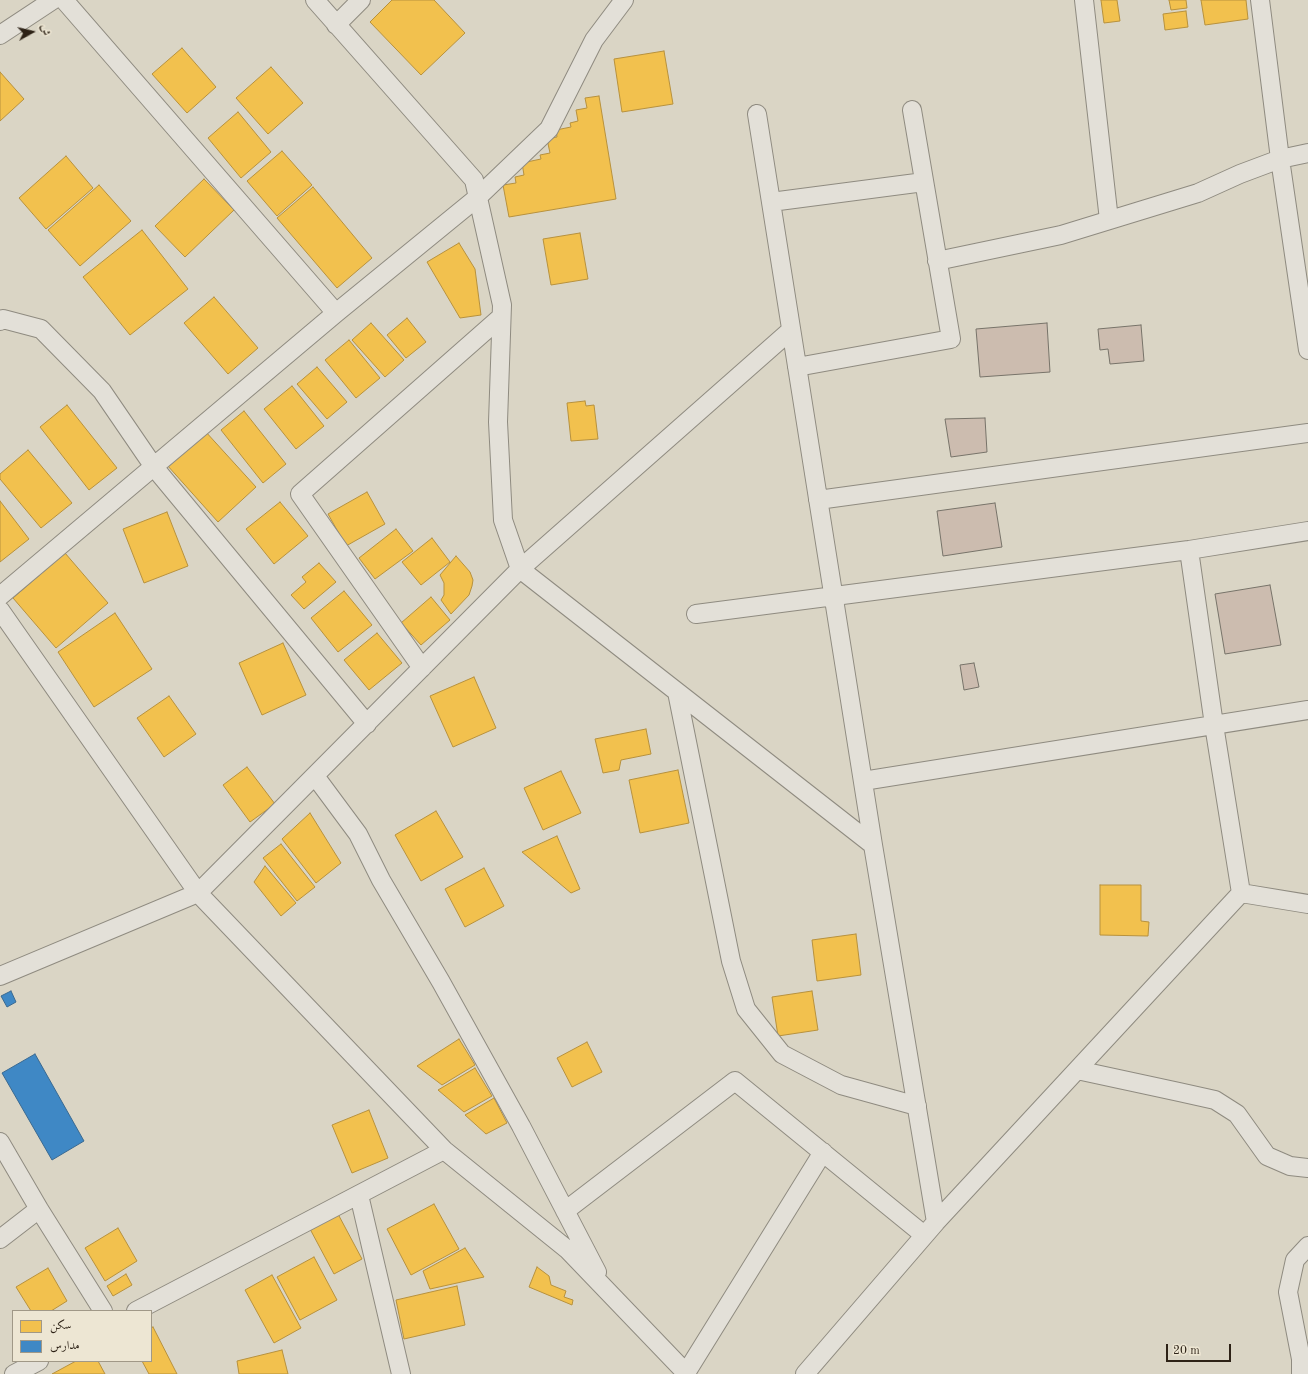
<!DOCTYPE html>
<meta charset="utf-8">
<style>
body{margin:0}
#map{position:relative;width:1308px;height:1374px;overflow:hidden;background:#dad5c5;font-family:"Old Standard TT",Amiri,serif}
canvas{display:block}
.legend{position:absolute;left:12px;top:1310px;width:140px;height:52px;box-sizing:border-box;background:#ede6d3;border:1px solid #a09887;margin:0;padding:5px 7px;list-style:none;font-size:12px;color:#2d2216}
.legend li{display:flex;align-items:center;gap:8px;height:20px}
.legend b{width:20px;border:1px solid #a09887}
.north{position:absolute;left:12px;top:12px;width:40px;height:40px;-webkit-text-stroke:3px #ede6d3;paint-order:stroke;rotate:82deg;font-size:11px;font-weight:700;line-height:16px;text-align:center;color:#2d2216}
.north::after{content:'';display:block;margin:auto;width:14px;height:18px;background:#2d2216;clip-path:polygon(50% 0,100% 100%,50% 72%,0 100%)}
.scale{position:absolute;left:1166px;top:1344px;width:65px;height:18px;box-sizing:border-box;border:2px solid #2d2216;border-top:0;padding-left:5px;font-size:12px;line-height:14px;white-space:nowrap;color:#2d2216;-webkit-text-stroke:3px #ede6d3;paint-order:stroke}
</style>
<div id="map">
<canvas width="1308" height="1374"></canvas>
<ul class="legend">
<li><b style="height:11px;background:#f2c14e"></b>سكن</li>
<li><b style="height:11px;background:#3f88c5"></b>مدارس</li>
</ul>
<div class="north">ش</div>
<div class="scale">20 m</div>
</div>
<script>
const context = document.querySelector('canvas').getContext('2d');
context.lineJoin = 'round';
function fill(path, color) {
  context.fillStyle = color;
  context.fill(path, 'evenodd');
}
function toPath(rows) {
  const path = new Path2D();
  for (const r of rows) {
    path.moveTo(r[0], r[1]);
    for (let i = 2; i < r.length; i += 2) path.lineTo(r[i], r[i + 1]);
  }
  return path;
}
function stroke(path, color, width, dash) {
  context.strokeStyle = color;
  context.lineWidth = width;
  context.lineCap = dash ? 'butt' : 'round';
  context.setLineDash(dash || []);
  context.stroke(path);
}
const homes = toPath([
 [392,0,434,0,465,33,421,75,370,22,392,0],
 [1101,0,1117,0,1120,21,1104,23,1101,0],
 [1169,0,1186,0,1187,8,1171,10,1169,0],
 [1201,0,1246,0,1248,19,1205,25,1201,0],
 [1186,11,1188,27,1165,30,1163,14,1186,11],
 [182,48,216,87,187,113,152,74,182,48],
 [664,51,673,104,622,112,614,59,664,51],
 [271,67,303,103,268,134,236,98,271,67],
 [0,72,24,99,0,121,0,72],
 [599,96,616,199,509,217,503,185,516,183,515,177,524,175,522,163,541,159,540,155,550,153,547,139,557,137,556,130,571,127,570,123,578,121,576,110,587,108,585,98,599,96],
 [238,112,271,152,241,178,208,138,238,112],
 [282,151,312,185,277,216,247,181,282,151],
 [66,156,93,188,46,229,19,198,66,156],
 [204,179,234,210,185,257,155,226,204,179],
 [99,185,131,221,80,266,48,230,99,185],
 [313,187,372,258,337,288,277,218,313,187],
 [142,230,188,289,130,335,83,277,142,230],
 [580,233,588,279,551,285,543,239,580,233],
 [459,243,475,269,481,315,460,318,427,262,459,243],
 [214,297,258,348,228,374,184,323,214,297],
 [407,318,426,342,406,358,387,335,407,318],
 [371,323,404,360,385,377,352,340,371,323],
 [349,340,380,378,356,398,325,360,349,340],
 [317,367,347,402,327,419,297,384,317,367],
 [292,386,324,426,296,449,264,409,292,386],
 [585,401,586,406,594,405,598,439,571,441,567,403,585,401],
 [67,405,117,468,89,490,40,427,67,405],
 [244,411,286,464,263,483,221,430,244,411],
 [205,431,256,487,218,522,167,465,205,431],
 [28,450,72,503,41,528,0,479,0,474,28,450],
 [367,492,385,524,346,546,328,514,367,492],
 [0,501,29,539,0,562,0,501],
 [280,502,308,536,274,564,246,529,280,502],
 [167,512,188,566,144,583,123,529,167,512],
 [396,529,413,551,375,579,359,558,396,529],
 [432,538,450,562,421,585,402,562,432,538],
 [65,553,108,603,56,648,13,598,65,553],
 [456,556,470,572,473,580,472,586,469,595,451,614,441,600,444,595,444,583,440,575,456,556],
 [319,563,336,582,304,609,291,595,306,582,302,577,319,563],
 [344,591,372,625,338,652,311,618,344,591],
 [431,597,450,620,421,645,401,623,431,597],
 [115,613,152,669,94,707,58,652,115,613],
 [377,633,402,663,369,690,344,660,377,633],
 [283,643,306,695,262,715,239,663,283,643],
 [474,677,496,728,453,747,430,696,474,677],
 [169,696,196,734,164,757,137,718,169,696],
 [646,729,651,754,621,760,619,770,603,773,595,739,646,729],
 [247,767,275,804,250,822,223,785,247,767],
 [678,770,689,823,640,833,629,780,678,770],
 [561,771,581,813,543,830,524,788,561,771],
 [436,811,463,857,421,881,395,835,436,811],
 [310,813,341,863,316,883,282,839,310,813],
 [557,836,580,889,571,893,522,852,557,836],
 [281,844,315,887,297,901,263,858,281,844],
 [265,866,296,903,281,916,254,882,265,866],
 [484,868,504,906,465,927,445,889,484,868],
 [1100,885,1141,885,1141,921,1149,922,1148,936,1100,935,1100,885],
 [856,934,861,975,817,981,812,940,856,934],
 [812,991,818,1030,778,1036,772,997,812,991],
 [459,1039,475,1065,442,1085,417,1066,459,1039],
 [587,1042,602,1072,572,1087,557,1058,587,1042],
 [475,1068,492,1096,464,1112,438,1090,475,1068],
 [494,1098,507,1123,486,1134,465,1115,494,1098],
 [369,1110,388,1158,352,1173,332,1125,369,1110],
 [434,1204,459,1249,411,1275,387,1229,434,1204],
 [338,1214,362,1259,334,1274,310,1229,338,1214],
 [118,1228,137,1261,105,1281,85,1248,118,1228],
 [465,1248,484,1277,430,1289,423,1271,465,1248],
 [314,1257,337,1300,300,1320,277,1277,314,1257],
 [537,1267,549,1276,551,1285,566,1291,564,1297,573,1300,572,1305,529,1287,537,1267],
 [48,1268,67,1301,51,1311,31,1311,16,1287,48,1268],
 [126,1274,132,1285,113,1296,107,1286,126,1274],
 [272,1275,301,1328,274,1343,245,1290,272,1275],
 [457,1286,465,1325,404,1339,396,1300,457,1286],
 [153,1327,177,1374,149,1374,142,1361,151,1361,151,1328,153,1327],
 [282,1350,288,1374,239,1374,237,1361,282,1350],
 [76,1361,98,1361,105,1374,52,1374,76,1361]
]);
fill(homes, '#f2c14e');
stroke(homes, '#b7913d', 1);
const schools = toPath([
 [11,991,16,1002,7,1007,1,996,11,991],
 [35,1054,84,1141,52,1160,2,1073,35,1054]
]);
fill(schools, '#3f88c5');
stroke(schools, '#3a6990', 1);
const building = toPath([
 [1047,323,1050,372,980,377,976,329,1047,323],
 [1141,325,1144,361,1110,364,1108,349,1100,350,1098,329,1141,325],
 [985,418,987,452,951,457,945,419,985,418],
 [995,503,1002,547,943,556,937,511,995,503],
 [1270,585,1281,645,1225,654,1215,594,1270,585],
 [974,663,979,687,964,690,960,665,974,663]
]);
fill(building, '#ccbcaf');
stroke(building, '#777369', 1);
const street = toPath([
 [64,0,336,313],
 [315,0,474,180,502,305,498,422,503,520,520,569,873,845],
 [1084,0,1109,220],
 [1260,0,1280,159,1308,350],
 [336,25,361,0],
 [0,35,53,0],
 [757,114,873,845,936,1222],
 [771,202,924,182],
 [937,261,1061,235,1198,193,1240,174,1280,159,1308,153],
 [0,321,3,319,41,329,102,391,154,467,367,724],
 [797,367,951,339,912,110],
 [818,500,1308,433],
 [1189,550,1214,725,1241,893,1308,904],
 [0,596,336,313,478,197,549,129,594,40,624,0],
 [0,610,198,893,444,1150,568,1250,687,1374],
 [696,614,1189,550,1308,531],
 [422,668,300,494,501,317],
 [677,692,731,961,746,1009,782,1054,841,1085,917,1106],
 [315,776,358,834,381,880,441,982,521,1126,597,1272],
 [863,781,1308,710],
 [0,976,198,893,520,569,791,330],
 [1077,1070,1179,1092,1215,1100,1237,1114,1267,1156,1290,1166,1308,1168],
 [0,1142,39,1209,103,1311],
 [359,1195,401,1374],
 [565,1211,735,1081,924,1235],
 [0,1239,39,1209],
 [136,1311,444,1150],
 [686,1373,823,1152],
 [14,1374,39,1361],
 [805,1374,936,1222,1241,893],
 [1301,1374,1301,1359,1288,1292,1295,1260,1308,1246]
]);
stroke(street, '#8f8b80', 20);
stroke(street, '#e3e0d8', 18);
</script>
